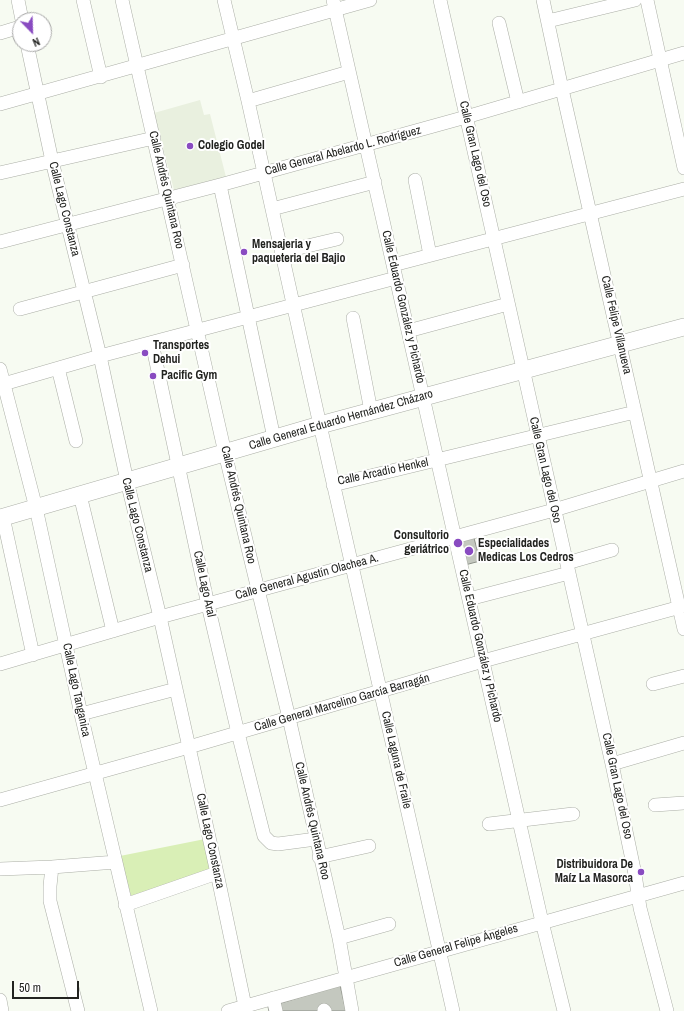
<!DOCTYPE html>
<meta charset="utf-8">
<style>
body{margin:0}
#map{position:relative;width:684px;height:1011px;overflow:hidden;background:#f7fbf2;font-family:"Archivo Narrow",sans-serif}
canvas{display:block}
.north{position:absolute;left:12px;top:12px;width:40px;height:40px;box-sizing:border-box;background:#fff;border:1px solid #a7a7a6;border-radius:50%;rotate:157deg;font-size:11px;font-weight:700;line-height:16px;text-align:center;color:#222320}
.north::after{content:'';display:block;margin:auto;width:14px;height:18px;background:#894bc1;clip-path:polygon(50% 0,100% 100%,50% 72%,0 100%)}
.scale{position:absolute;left:12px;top:981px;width:67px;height:18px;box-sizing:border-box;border:2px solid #222320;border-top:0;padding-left:5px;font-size:12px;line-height:14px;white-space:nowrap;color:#222320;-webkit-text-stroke:3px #fff;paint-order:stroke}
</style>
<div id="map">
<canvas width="684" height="1011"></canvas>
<div class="north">N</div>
<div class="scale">50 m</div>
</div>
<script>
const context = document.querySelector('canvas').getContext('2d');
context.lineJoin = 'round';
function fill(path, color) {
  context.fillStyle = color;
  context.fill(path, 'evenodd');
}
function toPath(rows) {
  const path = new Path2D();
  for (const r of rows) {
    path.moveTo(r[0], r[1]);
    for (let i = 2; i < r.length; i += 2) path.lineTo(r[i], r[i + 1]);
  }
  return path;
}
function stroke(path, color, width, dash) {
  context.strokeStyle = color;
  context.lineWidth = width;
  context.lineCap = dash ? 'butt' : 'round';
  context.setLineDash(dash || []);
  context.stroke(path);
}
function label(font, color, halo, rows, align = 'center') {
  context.font = font + ' "Archivo Narrow",sans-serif';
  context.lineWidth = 4;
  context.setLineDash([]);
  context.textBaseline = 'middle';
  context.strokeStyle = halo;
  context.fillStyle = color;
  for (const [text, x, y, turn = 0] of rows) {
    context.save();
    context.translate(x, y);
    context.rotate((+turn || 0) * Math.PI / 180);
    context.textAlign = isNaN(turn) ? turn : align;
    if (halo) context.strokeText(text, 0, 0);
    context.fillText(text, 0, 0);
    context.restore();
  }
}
fill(toPath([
 [200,100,204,115,210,114,226,177,174,190,154,113]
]), '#e9f0df');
fill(toPath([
 [205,839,212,869,131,896,120,856]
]), '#d9efb6');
const building = toPath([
 [474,538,480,561,465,565,459,541,474,538],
 [340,985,346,1011,269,1011,268,1007,340,985]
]);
fill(building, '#c4c8bf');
stroke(building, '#8c9088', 1);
const minor = toPath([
 [18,0,22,20],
 [83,0,101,77],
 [122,0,225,453,289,718,339,938,352,1011],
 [224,0,248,101,320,425,453,1011],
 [333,0,542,922,564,1011],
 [440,0,612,764,635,874,640,908,667,1011],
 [543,0,562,89,684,629],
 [647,0,684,168],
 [548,21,635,0],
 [499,23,518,102],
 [0,33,20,27],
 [27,44,52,161,100,356,127,481,160,617,217,873,245,1006],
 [248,101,349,72],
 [0,104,370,0],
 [0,173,154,138],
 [415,180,430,255],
 [220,185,274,438],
 [272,209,375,182],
 [0,242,220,185,466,117,684,53],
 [282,252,337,239],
 [393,265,684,189],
 [20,309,183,265],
 [353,318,371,411],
 [408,331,508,304],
 [152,343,208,605,238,733,264,836,271,843,278,844,316,839],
 [58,368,76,441],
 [0,369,36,508,81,714,151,1011],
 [0,385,100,356,396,278],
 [333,485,635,412],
 [80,495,113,631],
 [3,517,33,655],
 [567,563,612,550],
 [469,599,569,573],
 [0,664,160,617,554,510,684,471],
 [653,684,684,676],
 [81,714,176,689],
 [612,764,684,743],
 [0,800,189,747,483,661,684,606],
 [655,805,684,803],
 [489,824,573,814],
 [319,857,369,846],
 [52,867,50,886,50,901,78,1011],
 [0,869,52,867,116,862],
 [125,905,217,873],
 [339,938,389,924],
 [273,998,276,1011],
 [0,1000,2,1011],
 [324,1010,325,1011],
 [228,1011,684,883]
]);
const major = toPath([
 [0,518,320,425,684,327]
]);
stroke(minor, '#abaea6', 14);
stroke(major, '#abaea6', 18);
stroke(minor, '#fff', 13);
stroke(major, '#fff', 17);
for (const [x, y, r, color] of [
 [190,146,4,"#894bc1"],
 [244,252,4,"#894bc1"],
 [145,353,4,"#894bc1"],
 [153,376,4,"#894bc1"],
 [458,543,5,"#894bc1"],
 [469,551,5,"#894bc1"],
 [641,872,4,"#894bc1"]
]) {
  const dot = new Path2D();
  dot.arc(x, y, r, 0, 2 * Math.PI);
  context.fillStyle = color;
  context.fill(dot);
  stroke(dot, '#fff', 1.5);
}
label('bold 12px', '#222320', '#fff', [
 ["Colegio Godel",198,146],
 ["Mensajeria y",252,245],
 ["paqueteria del Bajio",252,259],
 ["Transportes",153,346],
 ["Dehui",153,360],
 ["Pacific Gym",161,376],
 ["Consultorio",449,536,"right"],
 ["geriátrico",449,550,"right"],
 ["Especialidades",478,544],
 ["Medicas Los Cedros",478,558],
 ["Distribuidora De",633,865,"right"],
 ["Maíz La Masorca",633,879,"right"]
], 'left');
label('12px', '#222320', '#fff', [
 ["Calle General Abelardo L. Rodríguez",343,151,-15],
 ["Calle Gran Lago del Oso",475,154,77],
 ["Calle Andrés Quintana Roo",166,190,77],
 ["Calle Lago Constanza",64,209,76],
 ["Calle Eduardo González y Pichardo",403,307,77],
 ["Calle Felipe Villanueva",616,325,77],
 ["Calle General Eduardo Hernández Cházaro",341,420,-16],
 ["Calle Gran Lago del Oso",545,470,77],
 ["Calle Arcadio Henkel",383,472,-12],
 ["Calle Andrés Quintana Roo",238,505,77],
 ["Calle Lago Constanza",137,525,76],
 ["Calle General Agustín Olachea A.",307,577,-15],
 ["Calle Lago Aral",204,584,78],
 ["Calle Eduardo González y Pichardo",480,646,77],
 ["Calle Lago Tanganica",76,690,78],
 ["Calle General Marcelino García Barragán",342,703,-16],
 ["Calle Laguna de Fraile",396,760,77],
 ["Calle Gran Lago del Oso",617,786,78],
 ["Calle Andrés Quintana Roo",312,821,77],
 ["Calle Lago Constanza",210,841,78],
 ["Calle General Felipe Ángeles",456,946,-16]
]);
</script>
